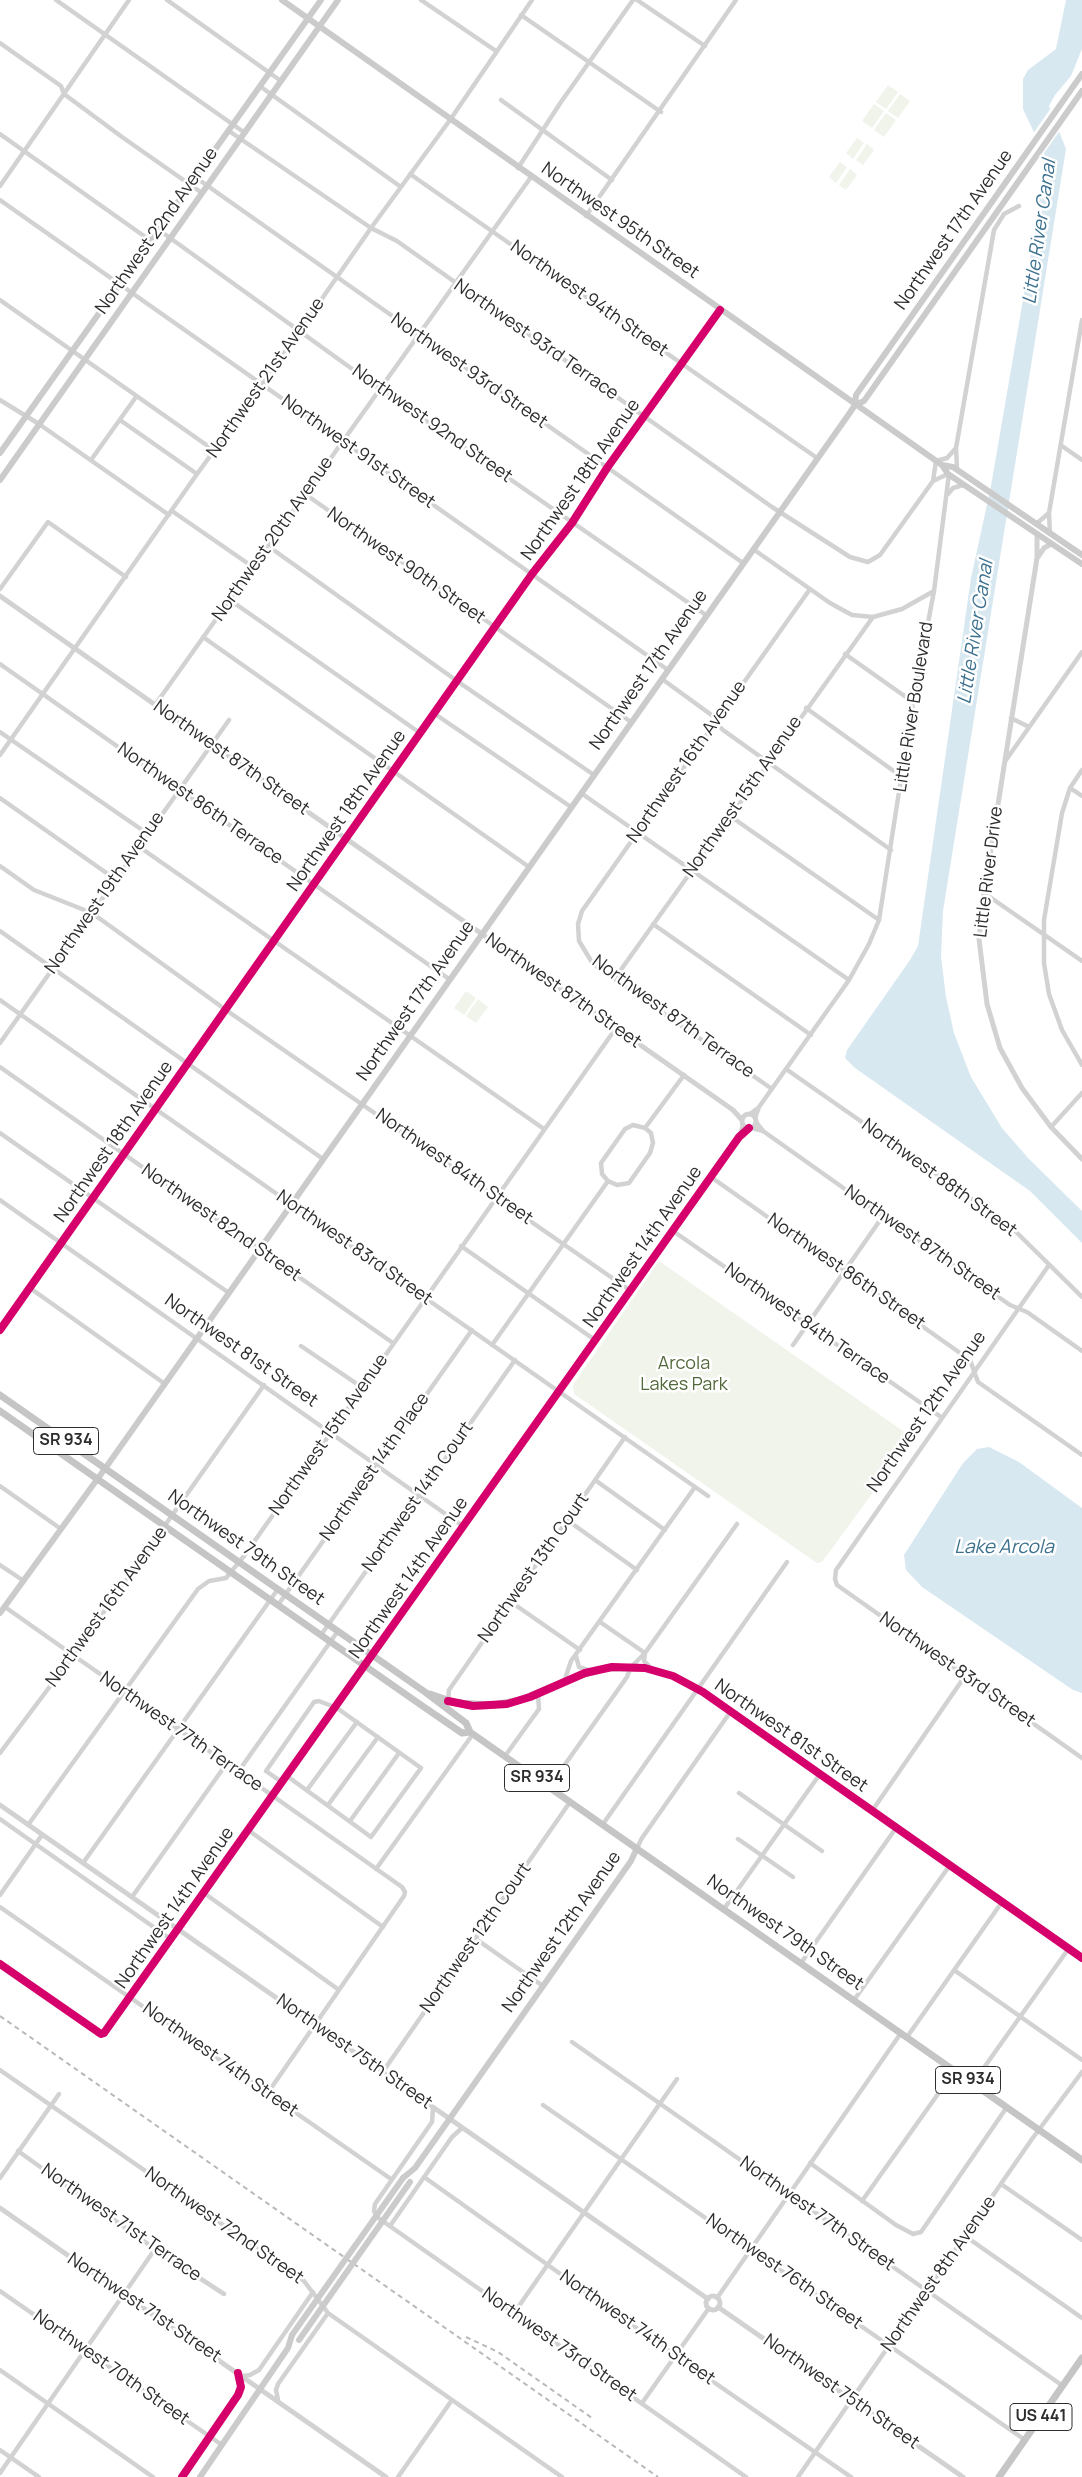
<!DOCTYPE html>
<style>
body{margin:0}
canvas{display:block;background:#fff}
</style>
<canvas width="1082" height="2477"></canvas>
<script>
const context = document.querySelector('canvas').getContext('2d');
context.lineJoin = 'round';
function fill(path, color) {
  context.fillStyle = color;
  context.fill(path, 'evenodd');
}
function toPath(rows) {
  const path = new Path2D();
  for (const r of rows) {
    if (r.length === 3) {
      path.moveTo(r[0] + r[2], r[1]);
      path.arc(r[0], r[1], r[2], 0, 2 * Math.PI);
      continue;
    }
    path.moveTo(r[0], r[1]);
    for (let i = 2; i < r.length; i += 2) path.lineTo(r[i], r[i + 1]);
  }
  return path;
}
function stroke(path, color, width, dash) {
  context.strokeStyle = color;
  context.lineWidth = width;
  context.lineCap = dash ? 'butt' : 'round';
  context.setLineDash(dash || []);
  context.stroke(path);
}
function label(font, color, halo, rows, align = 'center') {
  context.font = font + ' Manrope,sans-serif';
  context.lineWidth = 5;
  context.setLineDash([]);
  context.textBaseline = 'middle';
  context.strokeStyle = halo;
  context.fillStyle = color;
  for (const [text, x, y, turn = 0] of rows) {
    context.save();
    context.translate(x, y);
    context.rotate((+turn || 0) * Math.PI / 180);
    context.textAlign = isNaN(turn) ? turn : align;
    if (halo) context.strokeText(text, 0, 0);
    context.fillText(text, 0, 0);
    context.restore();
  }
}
fill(toPath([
 [888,85,898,92,886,109,876,102],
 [900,94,910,101,898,118,888,111],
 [874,104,884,111,872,128,862,121],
 [886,113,896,120,884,137,874,130],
 [857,138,864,143,853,159,846,153],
 [867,144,874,150,863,165,856,160],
 [840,162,847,167,836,183,829,177],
 [850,169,857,175,846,190,839,185],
 [466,991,476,998,464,1015,454,1008],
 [478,999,488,1007,476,1023,466,1016],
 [659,1261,913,1438,822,1562,817,1563,574,1394,573,1385]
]), '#f0f4eb');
fill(toPath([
 [1066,0,1082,0,1082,49,1071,76,1055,95,1049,106,1066,149,961,799,943,911,941,957,946,997,954,1033,971,1077,1002,1128,1029,1159,1082,1211,1082,1243,1030,1191,855,1068,845,1058,847,1050,910,960,918,946,971,578,991,486,1047,160,1023,109,1023,79,1028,70,1056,49],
 [989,1447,1019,1462,1082,1508,1082,1693,1073,1690,922,1587,906,1570,904,1555,963,1463,977,1449]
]), '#d8e8f1');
fill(toPath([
 [1051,108,1061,129,1042,156,1032,135]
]), '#fff');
stroke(toPath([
 [56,0,245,133],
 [167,0,281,81],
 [421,0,496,51],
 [637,0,705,46],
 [521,15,661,112],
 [0,43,61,86,64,94,122,137,202,193],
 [261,87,401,187],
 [501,100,612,180],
 [229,131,371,228,397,241,772,507,850,557,868,562,880,555,933,481,936,461,947,458,956,448],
 [0,134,151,241],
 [518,168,561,102,633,0],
 [410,174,817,458],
 [195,177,743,563],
 [0,186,129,0],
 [0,200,668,670],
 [586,216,736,0],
 [159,230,380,389,706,615],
 [0,300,215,451],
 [0,400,39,424,169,515],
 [120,420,197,474],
 [1062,446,1082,460],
 [91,460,136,397],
 [957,469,956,448,994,230,1004,214,1019,206],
 [933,481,948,474],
 [305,494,631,722],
 [948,494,953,488,963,485],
 [172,511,253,567],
 [1036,524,1049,513],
 [1050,534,1049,513,1082,320],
 [268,546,457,681,594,775],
 [753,549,830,603,852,615,873,617,902,609,934,591],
 [0,589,48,522,126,577],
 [230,600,420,733],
 [203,637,529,867],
 [845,654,913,702],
 [0,664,449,979],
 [662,679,717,719,718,725,723,730,891,850],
 [155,705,531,177],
 [806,708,902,777],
 [435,714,571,807],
 [1011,718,1029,727],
 [0,732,148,834],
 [0,755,197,474,262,385,371,228,450,120,532,0],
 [1006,760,1082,652],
 [1082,770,1070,788,1062,813,1044,920,1044,963,1049,994,1062,1030,1082,1065],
 [1070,788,1082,796],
 [581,793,849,980],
 [0,798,115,879],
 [730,816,879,920],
 [138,846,544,1129],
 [0,866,34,890,92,913,226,1010,631,1291],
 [984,893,1082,961],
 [653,924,811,1035],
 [0,931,323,1159],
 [615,978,873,617],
 [0,1000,708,1496],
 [0,1043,229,720],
 [0,1067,393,1343],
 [786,1069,1008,1224,1082,1297],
 [772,1089,593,964,579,941,578,924,582,911,810,589],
 [750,1114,758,1108],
 [755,1118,759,1107,849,980,869,944,879,920,913,702,934,591,949,474],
 [756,1122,763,1131,883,1216,1010,1305,1027,1312,1082,1351],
 [633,1125,645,1128,651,1133,653,1143,650,1153,629,1183,617,1185,608,1181,602,1174,601,1163,625,1129,633,1125],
 [1051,1127,1082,1093],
 [645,1128,684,1075],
 [752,1128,763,1131],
 [0,1133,229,1293],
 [740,1135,743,1125],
 [711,1177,970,1360,978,1382,1082,1455],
 [0,1200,464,1527],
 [673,1231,941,1417],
 [461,1246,595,1340],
 [1049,1265,836,1570,835,1579,837,1585,1082,1758],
 [30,1288,165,1384],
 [0,1330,532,574,572,523,607,468,720,310],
 [492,1345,608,1181],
 [793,1345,883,1216],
 [301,1346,363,1388],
 [595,1480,665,1530],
 [0,1486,61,1529],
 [567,1520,637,1570],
 [0,1565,24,1581],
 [511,1602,580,1650],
 [278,1605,472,1330],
 [5,1607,402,1887,405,1892,404,1896,267,2094],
 [600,1622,645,1653],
 [321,1635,515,1360],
 [645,1653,644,1661,651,1668],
 [576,1656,579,1667,591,1671],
 [564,1682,571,1661,695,1487],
 [448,1701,449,1690,625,1437],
 [0,1753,72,1657,264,1385],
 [505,1756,539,1709,538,1694],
 [238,1772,338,1631],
 [283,1783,266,1771,314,1702,319,1701,337,1708,421,1768,371,1837,287,1776],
 [549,1787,627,1677,631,1667,645,1653,737,1524],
 [307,1790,357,1722],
 [739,1793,822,1851],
 [328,1805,378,1737],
 [872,1811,965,1676],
 [0,1819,172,1940],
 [350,1821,399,1753],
 [603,1824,787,1562],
 [28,1825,198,1589,209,1581,226,1578,244,1556,616,1028],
 [248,1830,383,1927],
 [738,1839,793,1877],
 [637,1848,642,1838,731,1711],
 [83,1863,278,1589],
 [376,1869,473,1734],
 [204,1893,339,1990],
 [0,1895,42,1835],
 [132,1897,227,1763],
 [0,1907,391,2179],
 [724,1909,820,1774],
 [476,1939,543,1986],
 [801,1963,896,1828],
 [0,1964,101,2034,104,2033,739,1137,749,1128],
 [954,1970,1082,2060],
 [854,2000,950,1865],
 [907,2037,1002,1902],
 [572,2042,1063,2386],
 [0,2070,304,2281,328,2313,562,2477],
 [382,2073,570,1802],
 [973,2083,1069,1948],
 [543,2105,1025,2440],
 [433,2108,432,2122,375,2204,374,2211,377,2217,746,2477],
 [18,2151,155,2249,224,2294],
 [810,2163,896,2225,913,2234,921,2232,1007,2107],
 [424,2177,676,2356,851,2477],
 [0,2178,59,2094],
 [1001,2184,1082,2240],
 [862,2201,955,2070],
 [390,2226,452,2137,462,2128],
 [965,2236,1082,2318],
 [0,2291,222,2445],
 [717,2298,901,2033],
 [514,2313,677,2079],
 [0,2370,153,2477],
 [243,2376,250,2375,259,2370,313,2292],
 [278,2400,276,2390,278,2384,328,2313],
 [642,2403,709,2308],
 [0,2450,39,2477],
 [0,2473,155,2249],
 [182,2477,238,2395,241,2387,239,2374],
 [398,2477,452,2400],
 [798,2477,1032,2139,1082,2072]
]), '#d2d2d2', 4.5);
stroke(toPath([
 [1037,534,1037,558,984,893,979,939,987,1004,1000,1048,1022,1088,1051,1127,1082,1159],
 [1038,557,1044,548,1051,544],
 [0,596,733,1110,742,1120],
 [749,1121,7],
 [0,1805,708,2299],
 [0,2208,386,2477],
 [713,2303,7],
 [718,2307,963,2477]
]), '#d2d2d2', 5);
stroke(toPath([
 [282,0,942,465,948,474,1082,564],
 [855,405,864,401,1082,91],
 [0,453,321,0],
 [942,465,953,467,1082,555],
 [0,480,338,0],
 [0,1613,109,1463,849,414,855,405,856,395,1082,74],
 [403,2178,415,2168,631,1861,637,1848],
 [200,2477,288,2348,292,2335]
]), '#cbcbcb', 6);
stroke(toPath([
 [0,1395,425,1692,466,1723,470,1732,1082,2160],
 [0,1411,421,1705,462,1733,470,1732],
 [430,1694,456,1703,493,1705,521,1700,578,1676,606,1668,645,1668,673,1676,703,1692,1082,1958],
 [999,2477,1082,2358]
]), '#c5c5c5', 7);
stroke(toPath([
 [0,2016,658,2477],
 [466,2337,498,2352,592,2418]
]), '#b9b9b9', 2, [5, 4]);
stroke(toPath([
 [292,2335,403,2178],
 [299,2340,410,2182]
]), '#cbcbcb', 6);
stroke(toPath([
 [0,1330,532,574,572,523,607,468,720,310],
 [448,1701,473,1706,507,1704,530,1697,585,1673,612,1667,645,1668,673,1676,703,1692,1082,1958],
 [0,1964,101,2034,104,2033,739,1137,749,1128],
 [182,2477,238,2395,241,2387,238,2373]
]), '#d6006c', 8);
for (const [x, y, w] of [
 [66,1441,65],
 [537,1778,65],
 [968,2080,65],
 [1041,2417,62]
]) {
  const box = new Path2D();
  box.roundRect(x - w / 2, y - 13.5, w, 27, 4);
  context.fillStyle = '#fff';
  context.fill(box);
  stroke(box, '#2d2d2d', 1);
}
label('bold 16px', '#2d2d2d', null, [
 ["SR 934",66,1441],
 ["SR 934",537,1778],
 ["SR 934",968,2080],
 ["US 441",1041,2417]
]);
label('18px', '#2d2d2d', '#fff', [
 ["Northwest 95th Street",620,221,35],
 ["Northwest 17th Avenue",954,230,-55],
 ["Northwest 22nd Avenue",157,231,-55],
 ["Northwest 94th Street",589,299,35],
 ["Northwest 93rd Terrace",536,340,35],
 ["Northwest 93rd Street",469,371,35],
 ["Northwest 21st Avenue",266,378,-55],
 ["Northwest 92nd Street",432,424,35],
 ["Northwest 91st Street",358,452,35],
 ["Northwest 18th Avenue",581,480,-55],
 ["Northwest 20th Avenue",273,539,-55],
 ["Northwest 90th Street",406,566,35],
 ["Northwest 17th Avenue",649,670,-55],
 ["Little River Boulevard",914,707,-81],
 ["Northwest 87th Street",231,758,35],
 ["Northwest 16th Avenue",687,762,-55],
 ["Northwest 15th Avenue",743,797,-55],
 ["Northwest 86th Terrace",200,804,35],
 ["Northwest 18th Avenue",347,811,-55],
 ["Little River Drive",989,872,-83],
 ["Northwest 19th Avenue",105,893,-55],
 ["Northwest 87th Street",563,991,35],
 ["Northwest 17th Avenue",416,1001,-55],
 ["Northwest 87th Terrace",673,1017,36],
 ["Northwest 18th Avenue",114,1142,-55],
 ["Northwest 84th Street",454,1167,35],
 ["Northwest 88th Street",939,1178,36],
 ["Northwest 82nd Street",221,1223,35],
 ["Northwest 87th Street",922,1243,35],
 ["Northwest 14th Avenue",643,1247,-55],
 ["Northwest 83rd Street",354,1248,35],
 ["Northwest 86th Street",846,1272,35],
 ["Northwest 84th Terrace",807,1324,35],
 ["Northwest 81st Street",241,1351,35],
 ["Northwest 12th Avenue",927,1412,-55],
 ["Northwest 15th Avenue",329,1435,-55],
 ["Northwest 14th Place",375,1467,-55],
 ["Northwest 14th Court",418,1497,-55],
 ["Northwest 79th Street",246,1548,35],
 ["Northwest 13th Court",534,1568,-55],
 ["Northwest 14th Avenue",409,1578,-55],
 ["Northwest 16th Avenue",107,1607,-54],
 ["Northwest 83rd Street",957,1670,35],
 ["Northwest 77th Terrace",181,1732,35],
 ["Northwest 81st Street",791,1736,35],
 ["Northwest 14th Avenue",175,1908,-55],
 ["Northwest 12th Avenue",562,1932,-55],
 ["Northwest 79th Street",785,1933,35],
 ["Northwest 12th Court",476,1938,-55],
 ["Northwest 75th Street",354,2052,35],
 ["Northwest 74th Street",220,2060,35],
 ["Northwest 77th Street",817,2214,35],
 ["Northwest 71st Terrace",121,2223,35],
 ["Northwest 72nd Street",224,2226,35],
 ["Northwest 76th Street",784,2272,35],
 ["Northwest 8th Avenue",939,2274,-55],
 ["Northwest 71st Street",144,2308,34],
 ["Northwest 74th Street",637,2328,35],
 ["Northwest 73rd Street",559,2345,35],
 ["Northwest 70th Street",111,2368,35],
 ["Northwest 75th Street",841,2392,35]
]);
label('18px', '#52693b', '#fff', [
 ["Arcola",684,1364],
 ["Lakes Park",684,1385]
]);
label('italic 19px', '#3c718f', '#fff', [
 ["Little River Canal",1040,232,-82],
 ["Little River Canal",976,632,-81],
 ["Lake Arcola",1004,1548]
]);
</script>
